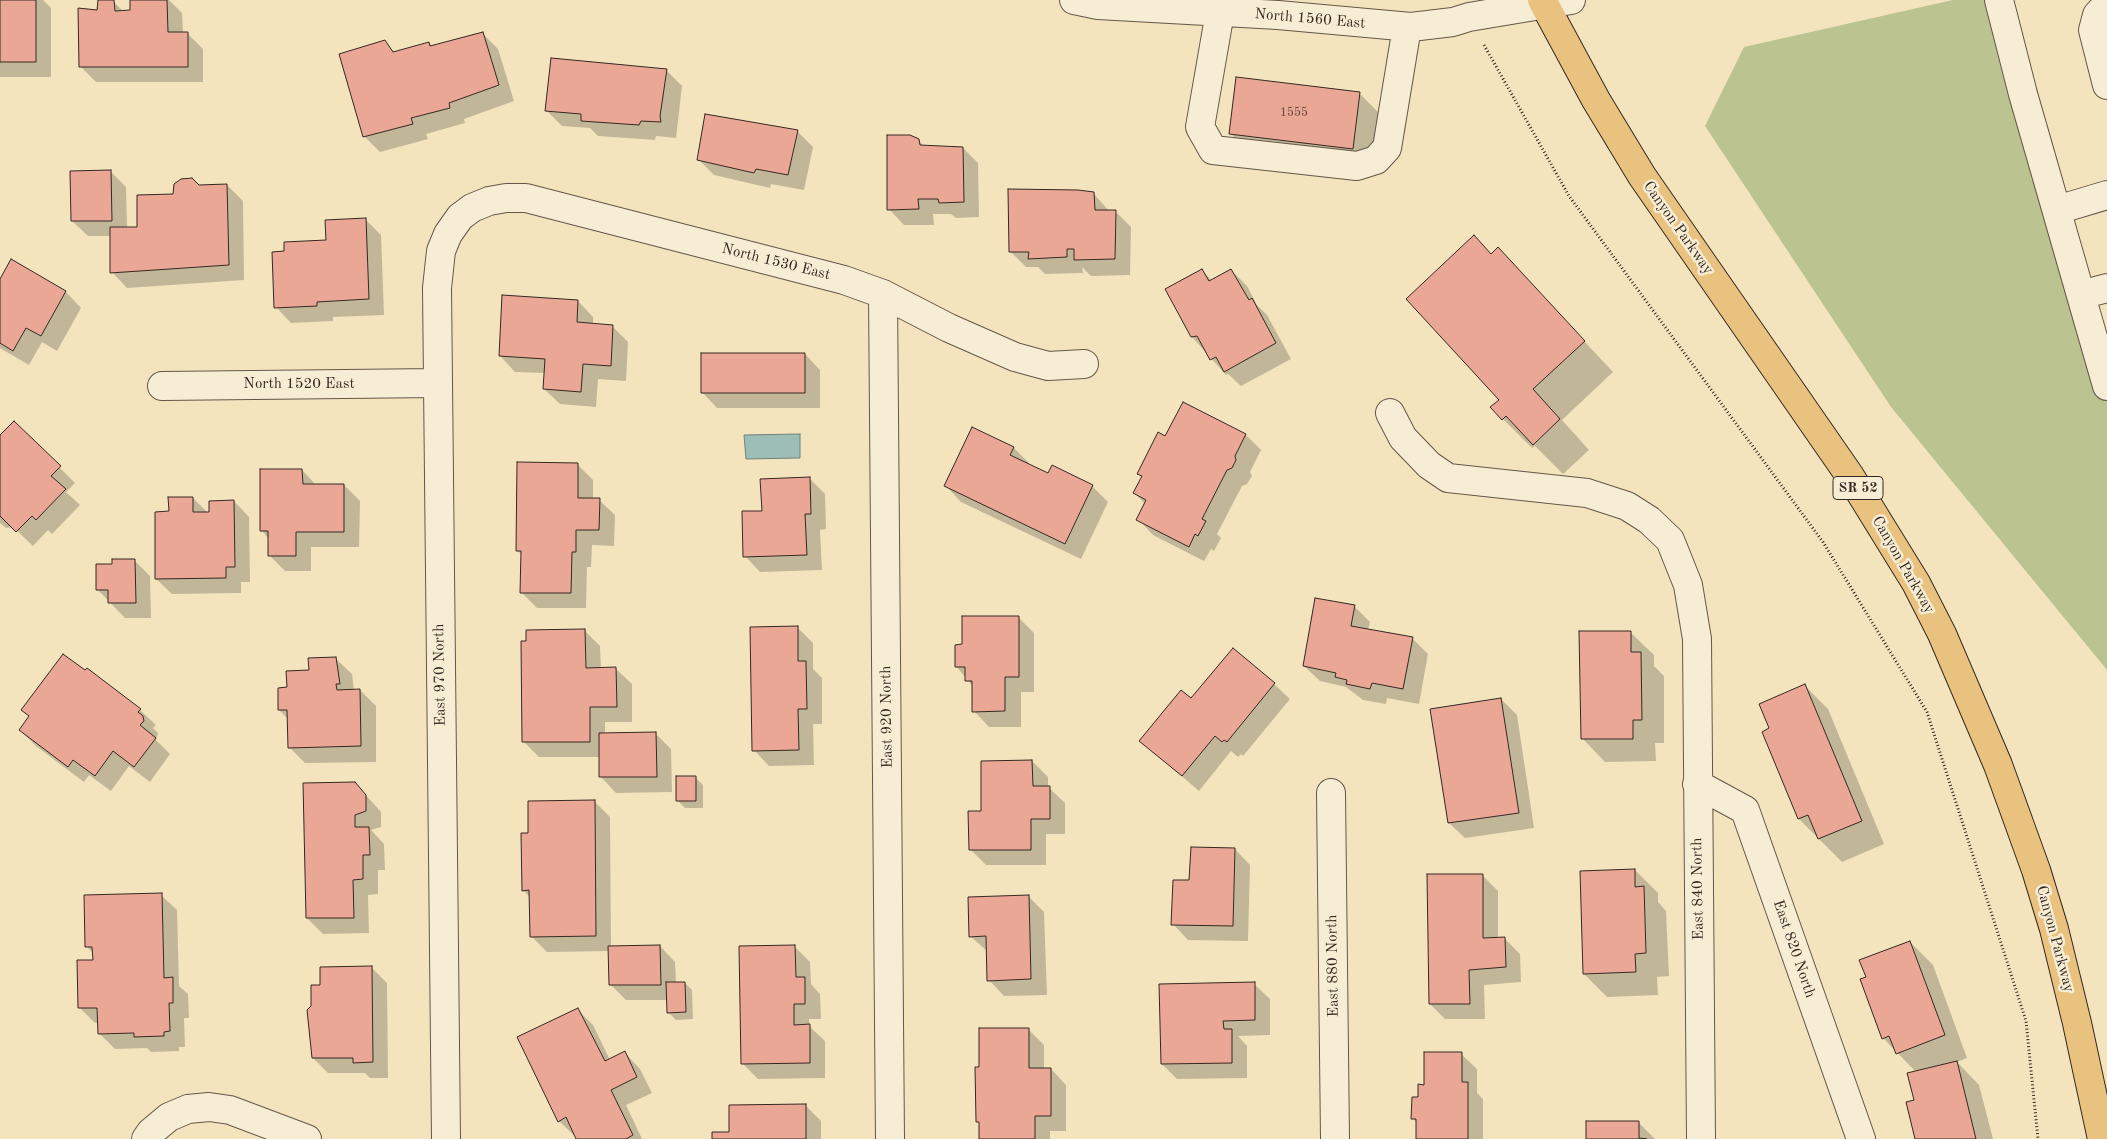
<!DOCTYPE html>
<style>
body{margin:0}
canvas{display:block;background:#f3e4be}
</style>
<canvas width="2107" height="1139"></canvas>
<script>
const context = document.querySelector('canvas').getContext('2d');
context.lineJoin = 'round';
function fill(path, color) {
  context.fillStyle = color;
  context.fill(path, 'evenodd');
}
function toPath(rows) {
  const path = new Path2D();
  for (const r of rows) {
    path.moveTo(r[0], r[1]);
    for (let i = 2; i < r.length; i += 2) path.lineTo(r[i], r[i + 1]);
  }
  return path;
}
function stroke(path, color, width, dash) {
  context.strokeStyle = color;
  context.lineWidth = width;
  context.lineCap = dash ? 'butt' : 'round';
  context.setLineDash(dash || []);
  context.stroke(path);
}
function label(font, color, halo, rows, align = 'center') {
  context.font = font + ' "Old Standard TT",serif';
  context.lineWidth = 5;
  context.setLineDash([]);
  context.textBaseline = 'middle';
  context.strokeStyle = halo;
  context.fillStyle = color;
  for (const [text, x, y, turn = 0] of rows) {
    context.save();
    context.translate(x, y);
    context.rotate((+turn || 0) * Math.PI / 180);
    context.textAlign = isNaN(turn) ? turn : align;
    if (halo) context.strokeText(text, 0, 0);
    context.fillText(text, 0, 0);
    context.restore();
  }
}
fill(toPath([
 [1953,0,1991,0,2107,401,2107,670,1891,407,1705,126,1744,47]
]), '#bbc491');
const water = toPath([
 [800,434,800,458,746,459,744,435,800,434]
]);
fill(water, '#9cbeb6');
stroke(water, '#72827a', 1);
fill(toPath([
 [0,0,43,0,51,8,51,77,0,77],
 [131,0,169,0,182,13,183,33,187,33,203,49,203,82,96,82,80,66,98,11,113,1,124,12,131,11],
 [483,34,498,49,514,101,464,119,465,123,426,134,428,139,380,152,364,136,384,42,396,53,429,43,433,47],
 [666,70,682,86,676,138,656,136,655,140,598,136,590,128,562,126,546,110],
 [1359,93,1382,116,1376,171,1254,157,1231,134],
 [797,131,813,147,804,190,771,184,770,188,714,175,698,159],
 [918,140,924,146,963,148,978,163,979,217,956,218,951,214,933,214,934,225,904,225,889,209],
 [110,171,126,187,127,228,139,228,199,186,227,185,243,201,244,280,127,288,112,272,111,236,88,236,72,221],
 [1094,194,1109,211,1115,211,1131,227,1130,275,1091,276,1082,267,1083,273,1045,274,1038,267,1026,267,1010,251],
 [365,219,381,235,384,315,333,317,333,321,291,323,276,307,286,252,327,241],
 [1474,237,1492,255,1498,249,1613,372,1562,420,1589,450,1563,474,1535,446,1532,448,1503,419],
 [12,261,66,292,81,308,57,351,42,342,29,365,0,348,0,282],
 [1202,270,1212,281,1231,270,1247,286,1257,305,1267,315,1291,359,1241,386,1228,374,1226,375,1192,337],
 [578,301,593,317,593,325,612,326,628,342,626,381,598,379,596,407,560,404,544,389,545,373,515,372,500,356],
 [805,354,820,370,820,408,717,408,702,392],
 [14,422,75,483,66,492,80,505,52,534,48,530,33,546,13,527,6,528,0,523,0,437],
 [973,429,1014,448,1029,463,1028,465,1049,475,1092,486,1108,502,1081,559,961,502,946,486],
 [1246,435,1261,450,1250,472,1252,476,1247,484,1242,486,1217,534,1221,538,1214,551,1211,549,1204,561,1153,535,1138,519,1145,504,1135,493,1143,478,1138,473,1166,438],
 [577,464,593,480,593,500,599,500,615,515,614,546,592,545,591,567,587,567,586,608,537,608,521,592,522,555,518,551],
 [302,470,316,485,344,485,360,501,359,547,311,547,311,571,285,571,269,555,269,539,262,531],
 [810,479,825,494,826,529,820,530,822,570,760,572,745,556,763,512],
 [193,498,208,513,234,501,249,517,250,582,241,582,241,593,172,594,156,579],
 [134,560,150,576,151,618,125,618,97,589,113,565],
 [1354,606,1370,622,1368,630,1413,639,1428,654,1419,704,1387,698,1386,704,1363,700,1346,687,1320,681,1304,666],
 [1018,617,1034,633,1034,692,1021,692,1021,727,989,727,974,711,974,688,956,666,963,646],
 [797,627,813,643,813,669,822,678,822,724,813,724,814,765,769,766,754,750],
 [585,631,600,646,601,669,616,669,632,684,632,722,605,722,605,734,656,734,671,749,672,792,616,793,601,777,600,757,539,757,524,742],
 [1630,632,1654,655,1654,666,1664,676,1664,743,1655,743,1656,761,1605,762,1582,738],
 [336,659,352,674,354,690,360,690,376,706,376,762,305,763,289,747,288,719,279,710,310,671],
 [87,670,140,710,156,725,153,728,158,733,156,740,170,754,150,782,129,766,111,791,89,775,84,782,36,746,20,730,30,717,23,710],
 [1274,684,1290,699,1243,756,1241,754,1238,757,1231,751,1199,791,1141,741,1191,700],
 [1805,686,1828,709,1884,844,1842,862,1799,819,1763,733,1771,729],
 [1501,699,1517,715,1534,828,1465,838,1449,823],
 [1032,761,1048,777,1048,787,1065,803,1065,834,1046,834,1046,865,986,865,970,849],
 [695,777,703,785,703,808,685,808,677,800],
 [355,783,381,812,381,827,371,830,384,844,385,870,378,870,378,894,368,895,369,933,323,934,307,918],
 [594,801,610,817,611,947,660,946,675,962,676,983,685,983,692,990,693,1019,676,1020,668,1012,668,1000,626,1000,611,985,610,951,547,952,531,936,531,898,523,890,529,834],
 [1235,849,1250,865,1248,941,1188,940,1173,924,1191,882],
 [1635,870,1658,893,1658,902,1666,911,1669,976,1657,977,1658,995,1607,997,1584,974],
 [1482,875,1498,891,1498,939,1505,939,1520,954,1521,982,1484,985,1485,1019,1445,1019,1430,1004],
 [161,895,177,910,179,986,188,994,189,1018,184,1018,185,1047,179,1047,179,1051,151,1052,147,1048,115,1049,99,1033,99,1023,95,1023,80,1008,94,961,94,954,86,946],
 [1028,896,1044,912,1047,995,1004,996,989,980,988,952,970,936],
 [1910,942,1933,965,1967,1058,1957,1062,1979,1085,1993,1139,1916,1139,1916,1072,1883,1038,1862,980,1867,978],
 [795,947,810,962,811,984,820,994,821,1019,809,1019,809,1026,825,1041,825,1078,758,1079,742,1063],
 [371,967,387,983,388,1078,370,1078,365,1073,328,1073,313,1058,312,1007,321,986],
 [1254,984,1270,999,1270,1035,1238,1036,1247,1046,1247,1078,1177,1079,1162,1064],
 [577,1009,593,1025,610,1060,625,1053,640,1069,652,1093,626,1105,642,1139,578,1139,559,1121],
 [1028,1029,1044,1045,1044,1069,1051,1069,1066,1085,1066,1131,1050,1131,1050,1139,980,1139,980,1124,977,1121],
 [1461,1054,1477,1069,1477,1093,1483,1099,1483,1139,1417,1139,1417,1123,1413,1118,1419,1099],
 [805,1105,821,1121,821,1139,713,1139],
 [1638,1122,1655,1139,1588,1139]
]), '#0003');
const building = toPath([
 [0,0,36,0,36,62,0,62,0,0],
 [98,0,114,0,115,11,130,10,130,0,167,0,168,32,188,32,188,67,79,67,78,8,97,10,98,0],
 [483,32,499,85,449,103,450,108,411,118,413,124,363,137,339,54,385,40,393,52,429,42,430,46,483,32],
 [551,58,667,69,660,116,661,122,641,121,639,125,581,121,581,114,545,111,551,58],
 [1236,77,1360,92,1353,149,1229,134,1236,77],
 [705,114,798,130,788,175,756,169,754,173,697,160,705,114],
 [887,135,910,135,919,139,920,145,963,147,964,202,939,203,938,199,918,199,919,209,887,210,887,135],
 [111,170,112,221,71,221,70,171,111,170],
 [192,178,199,185,227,184,229,265,110,273,110,227,137,227,137,195,173,194,174,184,181,179,192,178],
 [1008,189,1078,190,1094,192,1095,210,1116,210,1115,259,1074,260,1074,249,1067,249,1067,257,1028,259,1029,252,1009,252,1008,189],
 [366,218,369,299,317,302,317,306,274,308,272,252,284,251,284,242,326,240,325,220,366,218],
 [1474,235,1491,254,1498,247,1585,341,1533,389,1560,419,1533,445,1506,416,1502,420,1490,407,1499,400,1406,299,1474,235],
 [11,259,66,291,41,336,26,328,13,351,0,343,0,279,11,259],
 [1202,269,1209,281,1231,269,1249,300,1252,298,1276,343,1224,372,1216,357,1210,360,1197,336,1191,337,1165,289,1202,269],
 [502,295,578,300,577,322,613,325,611,366,583,364,581,392,543,389,545,359,499,356,502,295],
 [701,353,805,353,805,393,701,393,701,353],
 [1183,402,1246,434,1235,456,1236,460,1232,468,1227,470,1202,519,1206,521,1198,536,1195,534,1189,547,1136,520,1146,500,1133,493,1142,476,1137,474,1158,432,1165,436,1183,402],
 [14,421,61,466,51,476,66,489,36,520,32,516,16,532,0,516,0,435,14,421],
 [972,427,1014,447,1010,455,1048,473,1052,465,1093,485,1065,544,944,486,972,427],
 [517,462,578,463,578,498,600,498,599,530,576,530,576,552,572,552,571,593,520,593,521,551,516,551,517,462],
 [260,469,302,469,303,484,344,484,344,532,296,532,296,556,268,556,268,531,260,531,260,469],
 [810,477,811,514,805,514,807,555,743,557,742,511,762,511,760,479,810,477],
 [168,497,193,497,193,512,209,512,209,501,234,500,235,567,226,567,226,578,155,579,155,512,169,511,168,497],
 [112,559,135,559,136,603,108,603,108,590,96,590,96,564,112,564,112,559],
 [1315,598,1355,605,1351,626,1413,637,1403,689,1372,683,1370,689,1346,684,1347,680,1335,677,1336,673,1303,666,1315,598],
 [962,616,1019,616,1019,677,1005,677,1005,711,972,712,972,681,965,681,965,667,955,667,955,645,962,644,962,616],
 [798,626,798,661,806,661,807,709,798,709,799,750,752,751,750,627,798,626],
 [585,629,586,668,616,667,617,707,590,707,590,742,522,742,521,641,526,641,526,630,585,629],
 [1579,631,1631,631,1631,652,1641,652,1642,720,1633,720,1633,739,1581,739,1579,631],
 [1233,648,1275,683,1227,742,1224,740,1222,742,1215,736,1182,776,1139,741,1181,690,1191,698,1233,648],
 [63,654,85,670,87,668,141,709,138,712,143,716,144,721,140,725,156,738,134,767,113,751,95,776,73,760,68,767,19,730,29,716,21,710,63,654],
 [336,657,340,684,336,684,337,690,360,689,361,746,288,748,287,710,278,710,278,688,287,687,286,671,309,670,308,658,336,657],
 [1805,684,1862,821,1818,839,1808,815,1798,819,1762,732,1769,728,1759,704,1805,684],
 [1501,698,1519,813,1448,823,1430,709,1501,698],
 [656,732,657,777,599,777,599,733,656,732],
 [1032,760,1033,786,1050,786,1050,819,1031,819,1031,850,969,850,968,811,981,811,981,761,1032,760],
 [676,776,696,776,696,801,676,801,676,776],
 [355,782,366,795,366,811,355,815,355,827,369,827,370,855,363,855,363,879,353,880,354,918,306,918,303,783,355,782],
 [595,800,596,936,530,937,529,890,522,891,521,833,528,833,528,801,595,800],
 [1191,847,1235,848,1233,926,1171,925,1173,880,1189,880,1191,847],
 [1635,869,1635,887,1644,886,1646,953,1635,954,1636,972,1583,974,1580,871,1635,869],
 [1427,874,1483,874,1483,938,1505,937,1506,967,1469,970,1470,1004,1429,1004,1427,874],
 [162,893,164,978,173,977,173,1003,169,1003,170,1031,164,1032,164,1036,134,1037,134,1033,98,1034,97,1008,78,1008,77,960,93,960,92,947,85,947,84,895,162,893],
 [1029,895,1031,979,987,981,986,936,969,937,968,897,1029,895],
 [1910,941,1945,1035,1896,1054,1889,1036,1882,1039,1860,979,1866,977,1859,960,1910,941],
 [660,945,661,985,609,985,608,946,660,945],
 [795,945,796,977,805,977,805,1004,794,1004,794,1025,810,1024,810,1063,741,1064,739,946,795,945],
 [372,966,373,1062,353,1063,353,1058,312,1058,307,1010,311,1006,311,985,320,985,320,967,372,966],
 [666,982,685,982,686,1012,667,1013,666,982],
 [1255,982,1255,1020,1223,1021,1224,1029,1232,1029,1232,1063,1161,1064,1159,984,1255,982],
 [578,1008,605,1061,625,1051,637,1077,611,1090,633,1135,626,1139,576,1139,566,1117,558,1122,517,1037,578,1008],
 [979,1028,1029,1028,1029,1068,1051,1068,1051,1116,1035,1116,1035,1139,979,1139,979,1122,976,1122,975,1067,979,1067,979,1028],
 [1424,1052,1462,1052,1462,1082,1468,1082,1468,1139,1416,1139,1416,1119,1411,1119,1412,1097,1418,1097,1418,1084,1424,1085,1424,1052],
 [1957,1061,1976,1139,1915,1139,1906,1102,1914,1100,1907,1073,1957,1061],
 [806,1104,806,1139,712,1139,712,1132,729,1132,729,1105,806,1104],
 [1586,1121,1639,1121,1639,1138,1647,1139,1586,1139,1586,1121]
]);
fill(building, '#eba796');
stroke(building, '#342820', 1);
const minor = toPath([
 [1074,0,1098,5,1278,15,1411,27,1453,22,1469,17,1571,0],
 [1999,0,2023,94,2107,386],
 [2107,4,2097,15,2093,30,2107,85],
 [1220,12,1200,127,1213,150,1357,166,1376,160,1387,148,1407,27],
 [2057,210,2107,195],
 [883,294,890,1139],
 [2081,295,2107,288],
 [162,386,436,383],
 [1390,413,1403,438,1429,465,1448,478,1587,493,1627,506,1649,520,1670,540,1688,585,1697,639,1701,1139],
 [1697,784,1745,810,1861,1139],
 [1331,793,1335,1139],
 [146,1139,151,1132,169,1117,188,1109,209,1107,230,1110,307,1139],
 [446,1139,437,288,441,251,448,234,460,217,472,208,489,201,506,198,526,198,844,280,883,294,949,328,1015,357,1048,366,1084,364]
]);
const highway = toPath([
 [1542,0,1596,100,1642,176,1850,476,1916,583,1942,634,1998,765,2036,870,2054,929,2077,1023,2102,1139]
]);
stroke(minor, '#645748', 30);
stroke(highway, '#342820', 30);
stroke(toPath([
 [1484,45,1569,196,1823,542,1927,712,2026,1021,2038,1139]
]), '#342820', 3, [1, 2.5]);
stroke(minor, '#f7edd5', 28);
stroke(highway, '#eac27f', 28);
label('12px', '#62483e', null, [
 ["1555",1294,113]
]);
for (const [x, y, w] of [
 [1858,488,50]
]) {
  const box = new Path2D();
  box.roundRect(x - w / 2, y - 11.5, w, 23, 4);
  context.fillStyle = '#f7edd5';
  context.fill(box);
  stroke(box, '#342820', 1);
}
label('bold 14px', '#342820', null, [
 ["SR 52",1858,488]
]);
label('15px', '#342820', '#f7edd5', [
 ["North 1560 East",1310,19,5],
 ["Canyon Parkway",1678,228,55],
 ["North 1530 East",776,262,14],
 ["North 1520 East",299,384],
 ["Canyon Parkway",1903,565,60],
 ["East 970 North",440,675,-91],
 ["East 920 North",887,717,-91],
 ["East 840 North",1698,889,-91],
 ["Canyon Parkway",2055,939,75],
 ["East 820 North",1794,949,71],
 ["East 880 North",1333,966,-91]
]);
</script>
